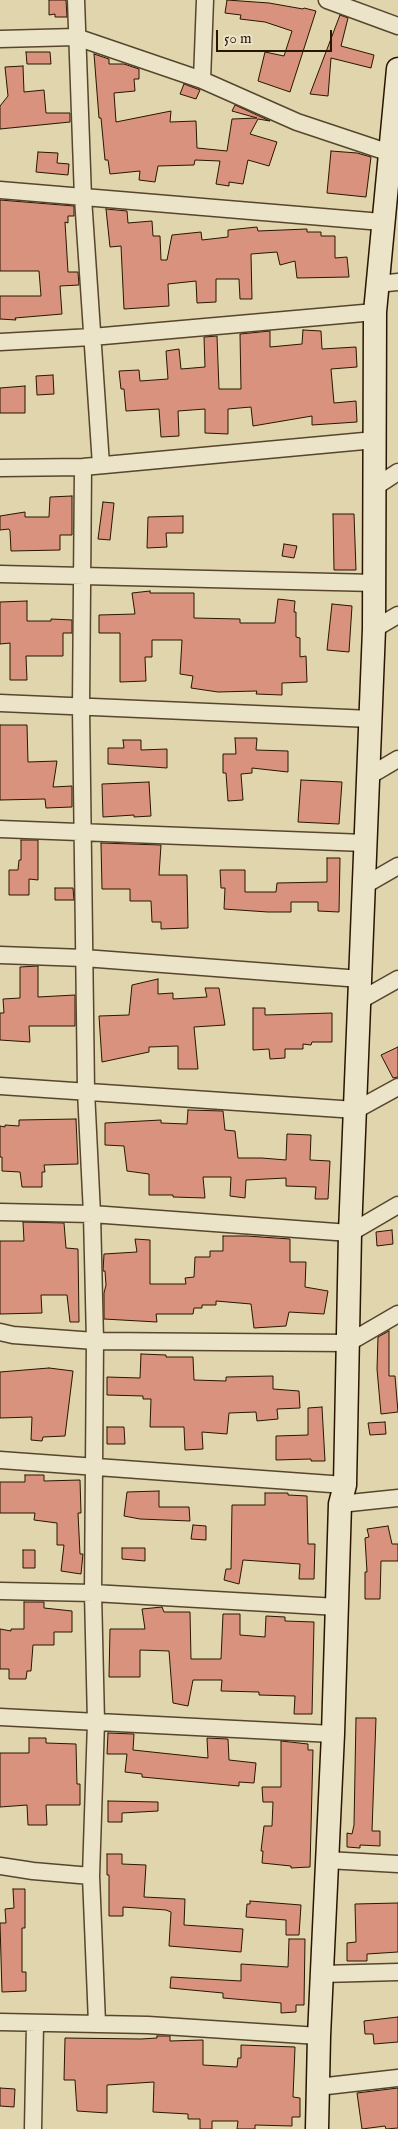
<!DOCTYPE html>
<style>
body{margin:0}
#map{position:relative;width:398px;height:2129px;overflow:hidden;background:#e0d5ac;font-family:"IM FELL English",serif}
canvas{display:block}
.scale{position:absolute;left:216px;top:30px;width:116px;height:22px;box-sizing:border-box;border:2px solid #291601;border-top:0;padding-left:6px;font-size:15px;line-height:18px;white-space:nowrap;color:#291601;-webkit-text-stroke:4px #ebe4c9;paint-order:stroke}
</style>
<div id="map">
<canvas width="398" height="2129"></canvas>
<div class="scale">50 m</div>
</div>
<script>
const context = document.querySelector('canvas').getContext('2d');
context.lineJoin = 'round';
function fill(path, color) {
  context.fillStyle = color;
  context.fill(path, 'evenodd');
}
function toPath(rows) {
  const path = new Path2D();
  for (const r of rows) {
    path.moveTo(r[0], r[1]);
    for (let i = 2; i < r.length; i += 2) path.lineTo(r[i], r[i + 1]);
  }
  return path;
}
function stroke(path, color, width, dash) {
  context.strokeStyle = color;
  context.lineWidth = width;
  context.lineCap = dash ? 'butt' : 'round';
  context.setLineDash(dash || []);
  context.stroke(path);
}
const building = toPath([
 [49,0,66,0,67,17,55,17,55,14,49,15,49,0],
 [227,0,269,3,303,9,304,8,316,11,290,92,258,81,265,52,284,56,292,31,265,22,240,19,241,15,225,13,227,0],
 [340,15,348,18,341,46,374,55,371,68,331,58,328,96,310,94,340,15],
 [26,52,50,52,51,64,27,64,26,52],
 [94,54,109,59,109,64,124,64,139,69,139,79,134,79,135,91,114,93,116,122,171,111,170,122,196,121,197,148,227,151,232,119,257,118,232,111,235,105,270,121,258,119,250,134,277,142,269,166,248,160,243,184,229,182,229,186,216,184,220,161,195,160,194,165,158,166,155,182,139,180,140,171,110,174,108,160,105,160,101,118,99,118,94,54],
 [23,66,24,92,44,90,46,113,70,113,70,122,0,129,0,106,8,96,5,67,23,66],
 [184,84,200,90,196,99,180,94,184,84],
 [331,151,357,153,371,157,366,197,327,193,331,151],
 [38,152,58,153,57,163,69,164,68,175,36,172,38,152],
 [0,200,74,206,74,216,68,216,68,223,65,222,68,272,78,272,79,285,60,286,62,314,15,318,16,320,0,319,0,296,41,296,39,271,0,271,0,200],
 [106,209,127,211,128,223,152,221,153,236,160,236,161,260,167,260,172,235,201,232,202,240,228,237,228,230,257,227,258,231,307,229,307,232,321,232,321,236,335,236,335,258,347,257,349,277,297,278,295,261,280,265,277,252,251,254,252,299,240,299,239,279,216,279,216,302,197,303,196,281,168,284,169,306,124,309,121,246,110,247,106,209],
 [303,330,321,331,322,349,356,347,357,367,331,369,334,403,356,401,357,422,312,425,312,416,253,426,251,407,228,409,228,434,205,433,205,409,178,411,179,436,161,437,159,409,126,411,124,389,121,389,119,371,139,370,140,381,168,379,166,351,179,349,181,369,205,367,204,337,217,336,219,389,241,389,240,334,270,331,270,347,302,344,303,330],
 [53,375,54,394,37,395,36,376,53,375],
 [25,386,25,413,0,413,0,388,25,386],
 [72,496,72,535,60,535,60,550,11,551,10,531,9,529,0,530,0,516,25,512,25,517,49,517,50,497,72,496],
 [103,502,114,503,110,540,98,539,103,502],
 [333,514,354,514,356,570,334,570,333,514],
 [183,516,183,533,166,533,167,547,147,548,148,517,183,516],
 [284,544,297,546,294,558,282,556,284,544],
 [150,591,150,593,194,593,194,618,240,619,240,623,275,623,278,599,295,601,294,612,296,612,296,637,300,638,300,657,306,656,307,682,282,683,282,695,256,694,257,691,218,692,191,688,193,676,180,674,182,640,152,640,152,657,145,657,146,681,120,682,120,633,99,633,99,615,135,614,132,593,150,591],
 [27,601,27,621,51,621,51,619,72,620,72,633,63,633,63,656,26,656,27,680,10,680,10,643,0,644,0,602,27,601],
 [332,604,352,606,349,652,327,650,332,604],
 [0,725,27,725,28,762,57,761,53,787,72,786,72,807,46,808,45,799,0,800,0,725],
 [235,738,257,738,256,750,288,751,288,772,252,768,252,773,241,774,243,800,228,801,226,773,223,773,223,754,236,754,235,738],
 [123,740,141,740,141,750,167,749,167,768,108,764,108,748,124,748,123,740],
 [301,780,342,782,339,824,298,822,301,780],
 [149,782,151,816,134,817,134,815,103,817,102,784,149,782],
 [21,840,38,840,38,880,29,879,29,895,9,895,9,870,18,870,19,860,21,860,21,840],
 [101,843,161,845,159,875,187,875,188,928,161,929,161,922,152,922,151,901,130,901,130,889,102,889,101,843],
 [327,858,340,858,339,912,318,911,318,902,291,902,291,912,268,912,224,909,225,888,221,888,220,870,245,870,245,892,276,892,277,883,327,882,327,858],
 [55,888,73,888,74,900,55,900,55,888],
 [38,966,38,997,75,995,75,1026,29,1026,30,1042,0,1040,0,1013,4,1013,3,999,20,998,20,967,38,966],
 [158,979,158,994,173,993,173,999,207,997,205,988,219,988,225,1025,194,1027,198,1069,178,1069,178,1046,149,1047,149,1052,102,1062,99,1016,129,1015,132,985,158,979],
 [253,1008,265,1008,265,1015,332,1013,332,1042,312,1042,311,1045,303,1044,303,1049,285,1049,285,1058,270,1059,269,1049,253,1050,253,1008],
 [398,1047,398,1077,393,1078,381,1055,398,1047],
 [188,1110,223,1111,225,1130,235,1131,238,1158,262,1158,286,1160,287,1134,311,1135,310,1160,330,1161,328,1199,315,1199,316,1187,286,1186,286,1178,246,1180,245,1198,230,1196,231,1177,203,1177,205,1198,173,1197,173,1195,149,1195,149,1174,127,1171,124,1146,105,1145,105,1123,161,1120,161,1123,187,1124,188,1110],
 [76,1119,78,1164,44,1165,45,1172,42,1172,42,1187,22,1187,20,1172,2,1171,2,1157,0,1157,0,1126,5,1127,5,1125,19,1126,19,1120,76,1119],
 [23,1222,64,1223,66,1248,78,1249,79,1322,70,1322,67,1295,41,1295,42,1313,0,1314,0,1241,24,1241,23,1222],
 [392,1230,393,1244,377,1246,376,1232,392,1230],
 [223,1236,247,1236,290,1239,290,1262,306,1262,305,1287,328,1291,324,1314,289,1312,286,1326,254,1328,251,1304,216,1301,216,1305,202,1305,202,1308,194,1308,193,1314,156,1314,157,1322,104,1319,104,1293,106,1285,105,1271,103,1271,104,1254,137,1252,135,1239,150,1240,150,1284,186,1284,185,1278,194,1277,195,1257,210,1257,210,1251,223,1251,223,1236],
 [389,1331,389,1376,395,1376,398,1412,381,1414,377,1369,378,1337,389,1331],
 [141,1354,166,1355,166,1357,193,1357,194,1380,226,1381,226,1377,273,1376,273,1389,299,1391,300,1408,277,1409,278,1419,257,1421,256,1412,229,1413,227,1434,202,1432,203,1449,185,1450,184,1427,150,1427,151,1399,143,1399,143,1396,107,1395,107,1377,140,1378,141,1354],
 [49,1368,73,1371,65,1436,43,1437,42,1441,31,1440,32,1417,0,1418,0,1372,49,1368],
 [322,1407,325,1461,311,1461,311,1459,276,1460,276,1436,308,1435,308,1408,322,1407],
 [385,1422,386,1434,370,1435,368,1423,385,1422],
 [107,1427,124,1427,125,1444,107,1444,107,1427],
 [25,1475,44,1475,44,1481,80,1480,81,1513,78,1513,80,1554,83,1554,81,1574,61,1571,64,1545,57,1545,57,1523,34,1520,35,1513,0,1513,0,1482,25,1482,25,1475],
 [159,1491,159,1507,189,1507,190,1521,140,1519,124,1516,127,1492,159,1491],
 [265,1493,288,1493,288,1495,307,1496,308,1544,315,1544,314,1579,299,1579,300,1564,243,1560,239,1584,224,1580,226,1569,231,1569,232,1505,265,1505,265,1493],
 [193,1525,206,1526,206,1540,191,1539,193,1525],
 [388,1526,392,1544,398,1544,398,1561,381,1561,380,1599,365,1599,365,1572,367,1572,365,1538,369,1537,367,1529,388,1526],
 [122,1548,145,1548,145,1561,122,1559,122,1548],
 [23,1550,35,1550,35,1568,23,1568,23,1550],
 [24,1602,44,1602,44,1608,72,1611,72,1632,54,1632,54,1645,33,1645,31,1671,27,1671,26,1679,9,1679,9,1669,0,1669,0,1629,11,1631,11,1629,24,1629,24,1602],
 [162,1607,164,1612,190,1612,191,1659,221,1659,223,1614,240,1614,240,1635,265,1637,266,1616,285,1617,285,1621,314,1622,312,1714,294,1714,295,1696,259,1695,259,1692,221,1691,222,1680,193,1680,188,1706,173,1703,169,1651,140,1650,140,1677,109,1677,110,1629,145,1629,142,1609,162,1607],
 [356,1718,376,1718,372,1831,380,1831,380,1846,360,1845,360,1848,347,1847,347,1833,352,1834,354,1825,356,1718],
 [108,1733,134,1734,133,1750,208,1758,207,1738,228,1739,229,1760,256,1763,254,1783,239,1782,239,1786,142,1777,142,1774,125,1772,127,1754,107,1754,108,1733],
 [29,1738,46,1738,46,1743,76,1744,77,1784,80,1784,80,1805,46,1805,47,1825,28,1825,27,1805,0,1807,0,1753,29,1753,29,1738],
 [281,1741,308,1744,308,1750,313,1750,310,1867,291,1868,291,1866,262,1863,263,1851,261,1851,264,1826,272,1826,273,1802,263,1802,262,1787,281,1787,281,1741],
 [108,1801,158,1802,158,1811,122,1813,122,1822,108,1822,108,1801],
 [107,1854,122,1854,122,1864,146,1865,144,1897,185,1899,184,1925,243,1929,241,1952,169,1946,171,1912,166,1910,123,1907,123,1916,109,1916,109,1875,107,1875,107,1854],
 [13,1889,25,1889,25,1928,22,1928,22,1972,26,1972,26,1991,2,1992,0,1923,6,1923,5,1909,14,1908,13,1889],
 [250,1901,301,1905,299,1935,286,1935,286,1920,246,1917,247,1904,250,1904,250,1901],
 [398,1903,398,1952,367,1954,367,1961,347,1961,347,1943,356,1942,355,1904,398,1903],
 [289,1939,305,1939,304,2005,296,2005,296,2012,281,2013,281,2003,223,1998,223,1993,170,1988,171,1977,241,1981,241,1964,288,1967,289,1939],
 [398,2017,398,2042,374,2044,373,2034,365,2034,364,2021,398,2017],
 [157,2036,170,2036,170,2041,203,2040,203,2065,237,2067,238,2058,241,2058,241,2045,295,2047,293,2097,300,2098,300,2117,292,2117,292,2126,255,2125,255,2129,237,2129,238,2121,212,2121,212,2129,200,2129,200,2119,188,2119,188,2114,153,2112,154,2082,107,2085,107,2113,77,2111,75,2080,64,2080,65,2038,141,2039,157,2038,157,2036],
 [0,2088,15,2089,14,2107,0,2106,0,2088],
 [398,2088,398,2128,386,2129,385,2126,362,2129,357,2093,398,2088]
]);
fill(building, '#d8927d');
stroke(building, '#291601', 1);
const street = toPath([
 [76,0,83,198,101,465],
 [327,0,398,26],
 [0,39,76,37,202,80,297,122,390,153],
 [202,80,205,0],
 [0,190,382,222],
 [377,284,398,282],
 [0,342,92,337,375,312],
 [83,467,81,707,86,1091,92,1214,95,1341,93,1593,96,1722,91,1876,97,2023],
 [0,468,83,467,375,440],
 [375,487,398,472],
 [0,574,375,583],
 [374,629,398,615],
 [0,703,371,719],
 [369,776,398,759],
 [0,829,365,843],
 [365,885,398,866],
 [0,955,84,958,361,979],
 [359,1001,398,979],
 [0,1086,356,1110,398,1087],
 [0,1212,92,1214,350,1233,398,1205],
 [0,1332,13,1335,95,1341,348,1343,398,1314],
 [0,1460,345,1485],
 [340,1504,398,1498],
 [0,1591,93,1593,338,1607],
 [0,1717,333,1734],
 [327,1860,398,1864],
 [0,1866,33,1871,91,1876],
 [322,1974,398,1972],
 [0,2022,148,2025,319,2036],
 [318,2087,398,2078],
 [33,2129,35,2024]
]);
const secondary = toPath([
 [317,2129,319,2036,333,1734,340,1504,345,1485,350,1233,374,629,375,312,398,69]
]);
stroke(street, '#57462c', 19);
stroke(secondary, '#291601', 25);
stroke(street, '#ebe4c9', 16);
stroke(secondary, '#ebe4c9', 22);
</script>
